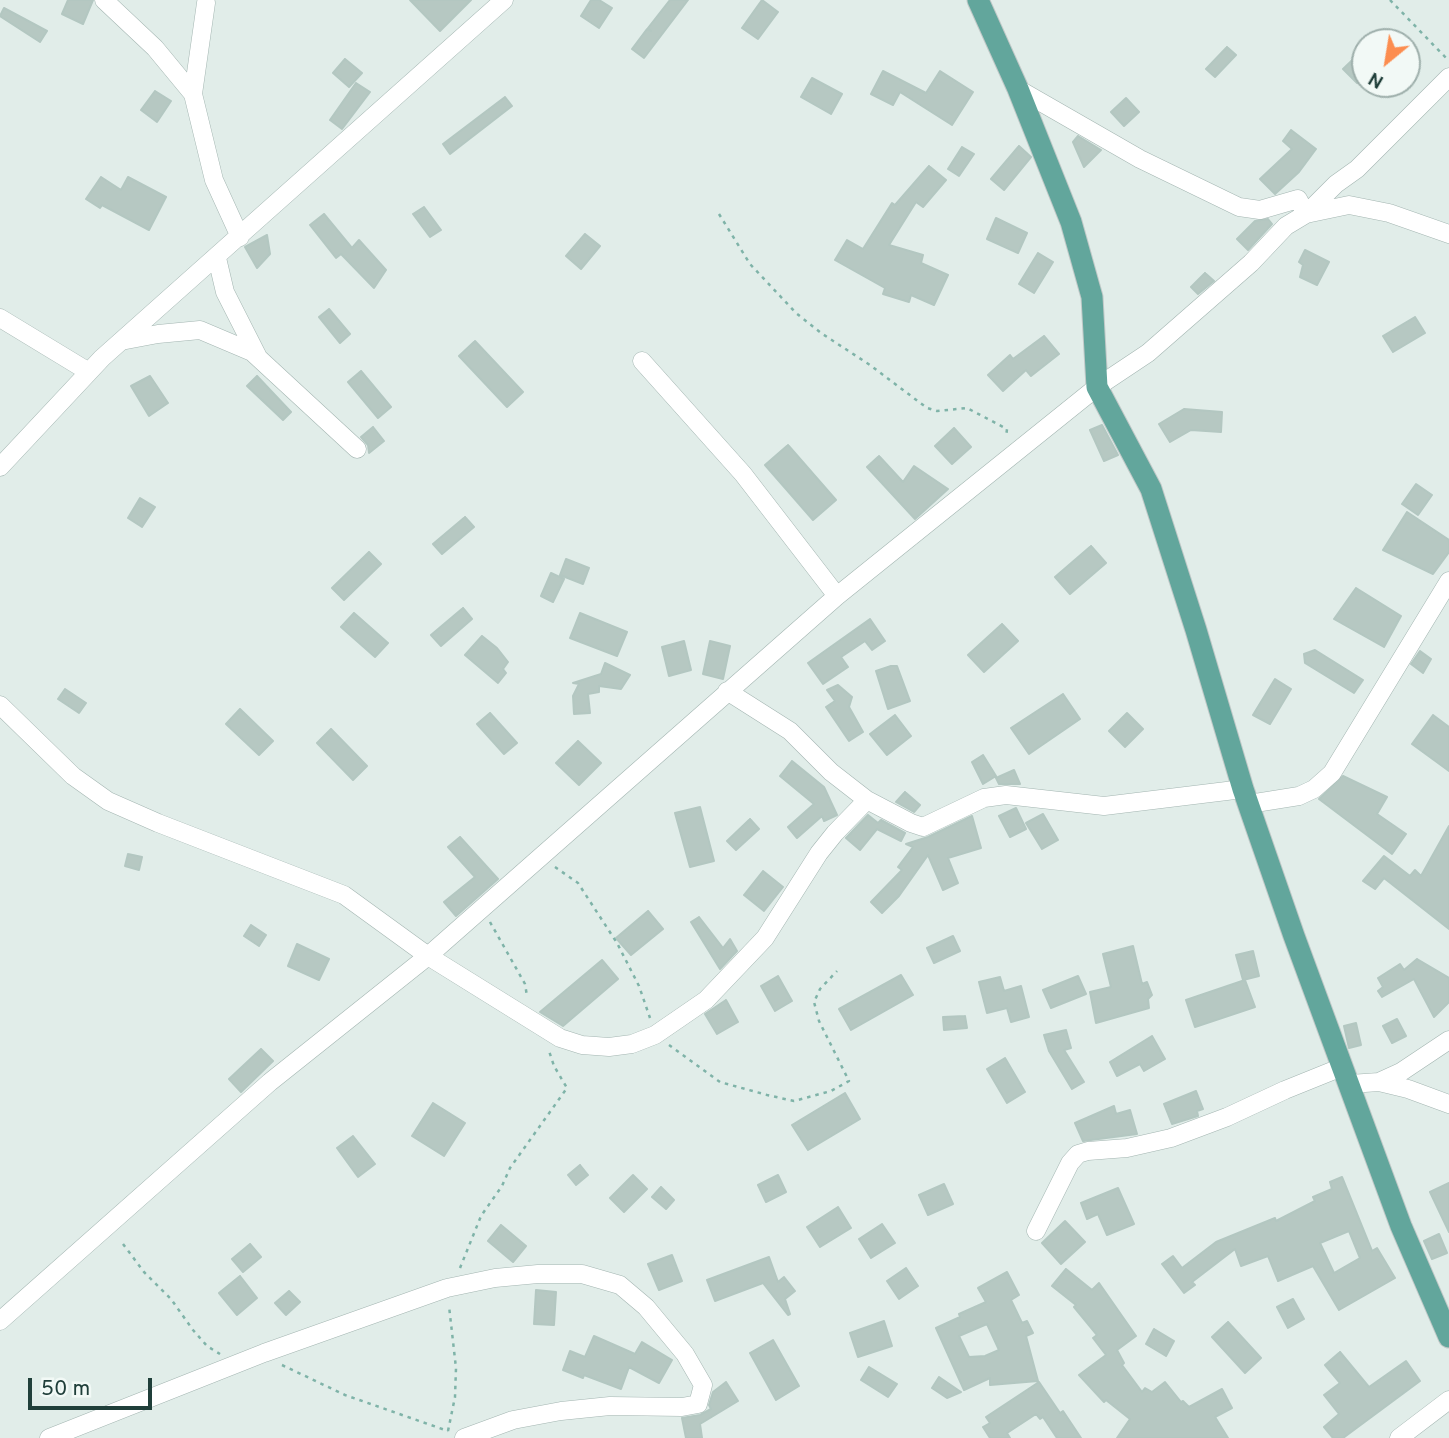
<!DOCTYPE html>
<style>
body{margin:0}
#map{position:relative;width:1449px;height:1438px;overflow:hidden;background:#e1ede9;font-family:Overpass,sans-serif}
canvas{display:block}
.north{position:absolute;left:1351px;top:28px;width:70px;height:70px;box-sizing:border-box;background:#f2f9f6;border:2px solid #9eafab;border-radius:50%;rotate:210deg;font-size:19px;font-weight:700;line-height:28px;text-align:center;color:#203f3a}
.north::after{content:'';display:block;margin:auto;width:24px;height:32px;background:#fc8d4f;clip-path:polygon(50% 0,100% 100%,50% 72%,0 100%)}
.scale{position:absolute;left:28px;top:1378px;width:124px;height:32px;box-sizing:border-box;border:4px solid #203f3a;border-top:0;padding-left:9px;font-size:21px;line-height:24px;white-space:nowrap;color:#203f3a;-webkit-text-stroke:5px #f2f9f6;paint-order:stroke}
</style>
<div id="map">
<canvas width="1449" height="1438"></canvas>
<div class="north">N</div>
<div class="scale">50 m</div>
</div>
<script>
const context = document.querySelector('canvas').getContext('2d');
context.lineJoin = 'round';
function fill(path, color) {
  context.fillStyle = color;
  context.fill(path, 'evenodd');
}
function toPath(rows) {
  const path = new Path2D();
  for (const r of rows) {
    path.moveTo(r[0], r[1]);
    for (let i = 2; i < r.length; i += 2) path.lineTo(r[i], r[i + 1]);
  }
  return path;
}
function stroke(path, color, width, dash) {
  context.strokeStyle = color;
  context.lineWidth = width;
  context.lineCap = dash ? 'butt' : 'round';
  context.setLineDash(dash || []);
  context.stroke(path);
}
const building = toPath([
 [68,0,93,0,83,24,62,14,68,0],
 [410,0,471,0,440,31,410,0],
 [591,0,599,0,612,8,599,28,581,16,591,0],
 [670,0,688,0,644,58,632,49,647,29,651,31,648,28,670,0],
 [762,0,778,12,758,39,742,28,762,0],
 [4,8,47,31,40,42,0,16,4,8],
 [1227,47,1236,55,1215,77,1206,69,1227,47],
 [1365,48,1365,75,1357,83,1343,69,1365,48],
 [345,59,362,73,349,87,333,73,345,59],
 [883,71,926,93,940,71,973,92,952,125,900,92,893,105,871,94,883,71],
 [812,78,842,94,831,114,801,97,812,78],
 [356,83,370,92,342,129,330,120,356,83],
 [155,91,171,101,157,122,141,110,155,91],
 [505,97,512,106,450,154,443,144,505,97],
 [1126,98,1139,112,1124,126,1111,112,1126,98],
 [1291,130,1316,149,1299,172,1275,194,1260,179,1292,149,1283,141,1291,130],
 [1078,136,1101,150,1084,167,1073,142,1078,136],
 [1019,146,1031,157,1004,190,991,179,1019,146],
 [962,147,974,154,959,176,948,169,962,147],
 [929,166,946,180,923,207,916,202,889,245,923,255,921,263,948,275,934,305,911,295,909,302,883,294,885,288,835,260,847,240,863,249,892,203,895,205,929,166],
 [101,177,121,190,128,177,166,197,149,230,102,205,100,208,86,199,101,177],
 [424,207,441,230,430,237,413,214,424,207],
 [324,214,352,248,359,240,386,270,374,288,341,254,336,258,310,225,324,214],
 [996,218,1027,233,1018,253,987,239,996,218],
 [1268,219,1272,224,1248,250,1237,239,1255,221,1268,219],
 [585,234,600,246,581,269,566,256,585,234],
 [267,235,270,254,257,268,245,247,267,235],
 [1305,250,1329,262,1317,285,1300,277,1303,265,1299,262,1305,250],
 [1038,253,1053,262,1034,293,1019,284,1038,253],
 [1205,273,1214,281,1198,294,1191,287,1205,273],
 [329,309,350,334,340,343,319,317,329,309],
 [1415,317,1425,333,1393,352,1383,336,1415,317],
 [1044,336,1059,354,1031,376,1026,370,1003,391,988,375,1010,355,1013,359,1044,336],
 [475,341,523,392,507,407,459,356,475,341],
 [361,371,391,407,378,418,348,382,361,371],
 [150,376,168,403,149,416,131,386,150,376],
 [257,376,291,412,283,420,247,386,257,376],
 [1184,409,1222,412,1221,432,1191,430,1170,442,1159,424,1184,409],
 [1102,425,1118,455,1104,461,1090,430,1102,425],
 [373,427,384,441,369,453,368,445,361,437,373,427],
 [954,428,971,447,952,464,935,446,954,428],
 [788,445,836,500,813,520,765,465,788,445],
 [879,456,903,482,914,466,948,489,915,519,867,467,879,456],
 [1416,484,1432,495,1418,515,1402,504,1416,484],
 [140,498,155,507,142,527,128,518,140,498],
 [1407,512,1449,540,1449,552,1433,574,1383,550,1407,512],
 [465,517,474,527,442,554,433,544,465,517],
 [1091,546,1106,563,1070,594,1055,577,1091,546],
 [369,552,381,564,344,600,332,588,369,552],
 [566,559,589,568,583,584,560,575,566,559],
 [551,573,564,579,553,602,541,596,551,573],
 [1356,588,1401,616,1384,647,1334,619,1356,588],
 [463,608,472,619,441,646,431,635,463,608],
 [354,613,388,643,375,657,341,627,354,613],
 [580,613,627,632,617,656,570,638,580,613],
 [870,619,885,641,872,650,865,641,841,657,848,667,823,684,808,663,870,619],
 [1002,624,1018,641,984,672,968,655,1002,624],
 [482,636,497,648,508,662,503,669,506,673,498,683,465,655,482,636],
 [684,641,691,670,669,676,662,647,684,641],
 [710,641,730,646,723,679,703,674,710,641],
 [1315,650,1363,680,1354,693,1305,663,1304,654,1315,650],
 [1420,651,1431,659,1423,673,1411,664,1420,651],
 [605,663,630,675,621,689,599,686,599,692,588,694,590,713,574,714,573,696,579,684,573,683,601,674,605,663],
 [891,666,897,666,910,701,888,709,876,671,891,666],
 [1275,679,1291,689,1270,724,1253,715,1275,679],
 [838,685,852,697,849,707,863,732,849,741,826,707,835,701,827,690,838,685],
 [65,689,86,703,79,713,58,699,65,689],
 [1063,694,1080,719,1029,754,1011,728,1063,694],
 [240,709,273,741,259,755,226,724,240,709],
 [490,713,517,743,504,754,477,724,490,713],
 [1127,713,1143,729,1125,747,1109,731,1127,713],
 [895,715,911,736,887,755,870,734,895,715],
 [1433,715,1449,727,1449,771,1412,744,1433,715],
 [331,729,367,766,353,780,317,743,331,729],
 [578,741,601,763,579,785,556,763,578,741],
 [983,755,996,776,983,784,972,762,983,755],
 [792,761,824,787,837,815,824,821,822,816,797,838,788,827,814,804,780,776,792,761],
 [1014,770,1020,784,999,784,996,778,1014,770],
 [1343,776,1387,797,1377,814,1406,834,1392,854,1319,799,1343,776],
 [905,792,920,805,914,812,896,802,905,792],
 [700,807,714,861,690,867,675,813,700,807],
 [1016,808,1026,829,1010,837,999,816,1016,808],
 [1043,814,1058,840,1042,849,1026,823,1043,814],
 [868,815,878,823,881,820,905,833,901,841,877,829,860,850,846,838,868,815],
 [972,816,981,848,948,858,958,883,943,890,928,855,899,896,882,913,871,902,902,870,898,867,913,847,906,844,928,837,972,816],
 [750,819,759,829,736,850,727,841,750,819],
 [1449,826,1449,929,1384,878,1375,889,1363,881,1384,856,1410,876,1415,870,1421,876,1449,826],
 [460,837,498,879,456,916,444,902,475,877,448,847,460,837],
 [128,854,142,857,139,870,125,866,128,854],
 [763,871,783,887,764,911,744,895,763,871],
 [648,911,663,929,631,955,616,938,648,911],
 [699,917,723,948,730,939,737,951,720,969,691,922,699,917],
 [251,925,266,935,259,946,244,936,251,925],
 [953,936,960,951,934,963,927,948,953,936],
 [297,944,329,959,319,980,288,966,297,944],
 [1133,946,1142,984,1147,982,1152,995,1148,999,1149,1008,1096,1023,1090,992,1111,987,1103,954,1133,946],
 [1253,951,1259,976,1243,980,1236,955,1253,951],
 [1417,959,1449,978,1449,1002,1434,1017,1414,979,1382,997,1378,991,1383,987,1378,978,1400,964,1404,970,1417,959],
 [602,960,618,979,563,1026,540,1012,602,960],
 [901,975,913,995,851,1030,839,1009,901,975],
 [778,976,792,1001,775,1011,761,986,778,976],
 [1078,976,1086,994,1051,1008,1043,990,1078,976],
 [1000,977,1004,991,1021,986,1029,1017,1011,1022,1007,1008,987,1013,979,982,1000,977],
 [1245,980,1255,1007,1195,1027,1186,1000,1245,980],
 [726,1000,738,1022,717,1034,705,1014,726,1000],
 [965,1016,967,1028,944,1030,943,1017,965,1016],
 [1397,1019,1406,1036,1392,1043,1383,1026,1397,1019],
 [1356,1023,1361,1045,1349,1048,1344,1026,1356,1023],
 [1066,1030,1071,1048,1064,1050,1084,1082,1072,1089,1049,1051,1044,1035,1066,1030],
 [1152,1036,1165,1059,1144,1071,1140,1064,1117,1076,1110,1062,1152,1036],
 [261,1049,273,1061,241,1092,229,1079,261,1049],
 [1005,1058,1025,1092,1007,1103,987,1069,1005,1058],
 [1196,1091,1203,1109,1197,1111,1198,1116,1172,1124,1164,1104,1196,1091],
 [845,1093,860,1119,808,1150,792,1125,845,1093],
 [433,1103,465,1123,444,1156,412,1136,433,1103],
 [1114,1106,1116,1114,1130,1110,1137,1134,1083,1141,1075,1123,1114,1106],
 [353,1136,375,1164,358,1177,337,1148,353,1136],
 [580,1165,588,1175,576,1185,568,1175,580,1165],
 [633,1175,647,1189,624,1212,610,1198,633,1175],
 [778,1175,786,1192,766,1202,758,1185,778,1175],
 [1342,1177,1372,1251,1377,1248,1395,1278,1339,1310,1313,1266,1278,1281,1268,1256,1241,1266,1235,1249,1192,1282,1195,1285,1184,1293,1162,1264,1173,1256,1182,1268,1216,1242,1275,1218,1276,1221,1315,1201,1313,1197,1332,1189,1330,1182,1342,1177],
 [1349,1231,1360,1258,1334,1273,1320,1243,1349,1231],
 [1449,1183,1449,1232,1430,1192,1449,1183],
 [944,1184,953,1204,928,1215,919,1195,944,1184],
 [661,1187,674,1200,666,1209,652,1197,661,1187],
 [1118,1188,1134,1224,1107,1235,1098,1214,1087,1219,1081,1203,1118,1188],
 [838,1207,851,1228,820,1247,807,1227,838,1207],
 [1065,1221,1085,1242,1061,1264,1042,1243,1065,1221],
 [882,1224,895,1243,871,1258,859,1239,882,1224],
 [501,1225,526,1246,513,1262,488,1241,501,1225],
 [1439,1234,1447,1253,1432,1259,1424,1241,1439,1234],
 [250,1244,261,1257,243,1272,232,1259,250,1244],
 [672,1255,682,1281,659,1290,648,1264,672,1255],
 [769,1257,778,1282,784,1277,795,1291,785,1299,790,1314,788,1315,763,1283,715,1301,707,1280,769,1257],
 [906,1268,918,1286,899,1299,887,1281,906,1268],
 [1066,1269,1092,1290,1099,1283,1136,1336,1117,1350,1124,1363,1122,1365,1142,1392,1145,1388,1152,1392,1165,1382,1181,1402,1183,1401,1189,1407,1222,1389,1232,1408,1215,1417,1228,1438,1117,1438,1130,1419,1106,1400,1104,1402,1079,1375,1106,1355,1093,1338,1097,1335,1074,1307,1076,1305,1052,1286,1066,1269],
 [1007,1272,1019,1295,1011,1300,1022,1323,1027,1321,1033,1333,1026,1336,1038,1381,990,1385,990,1378,964,1390,936,1328,960,1317,959,1314,986,1302,978,1288,1007,1272],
 [987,1324,999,1350,985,1356,969,1357,959,1336,987,1324],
 [240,1276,257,1298,237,1315,219,1293,240,1276],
 [536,1290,556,1292,554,1325,534,1324,536,1290],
 [289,1291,300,1302,286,1315,275,1303,289,1291],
 [1293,1299,1304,1319,1288,1328,1277,1307,1293,1299],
 [884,1321,892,1346,858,1357,850,1333,884,1321],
 [1228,1322,1261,1358,1245,1373,1212,1337,1228,1322],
 [1154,1329,1174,1341,1166,1356,1146,1344,1154,1329],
 [594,1336,635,1354,642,1342,672,1360,659,1383,629,1367,621,1389,584,1375,583,1378,563,1370,570,1351,585,1357,594,1336],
 [773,1340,799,1386,776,1400,750,1353,773,1340],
 [1340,1352,1369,1387,1406,1361,1420,1381,1343,1438,1333,1438,1324,1427,1339,1414,1324,1395,1340,1383,1325,1365,1340,1352],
 [869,1367,897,1384,888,1397,861,1380,869,1367],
 [939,1377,961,1392,947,1398,932,1388,939,1377],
 [726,1382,738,1401,700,1424,702,1438,686,1438,682,1418,700,1415,711,1409,709,1405,713,1392,726,1382],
 [1039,1382,1060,1413,1063,1411,1081,1438,1057,1438,1043,1417,1040,1419,1036,1414,1007,1433,1010,1438,990,1438,983,1427,990,1423,986,1417,1039,1382]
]);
fill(building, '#b6c8c2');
stroke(building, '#b3c7c1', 2);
const minor = toPath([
 [104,0,155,48,193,94,214,180,240,237],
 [1018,89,1140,159,1239,207,1260,210,1298,199,1306,214,1349,205,1389,213,1449,234],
 [193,94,206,3],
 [217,258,225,292,258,357],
 [0,318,89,372],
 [121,341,158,334,200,330,252,352,357,449],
 [642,361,743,474,837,596],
 [0,467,102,358,504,0],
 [727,691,790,731,831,772,867,800,911,823,923,827,984,798,1006,795,1104,806,1243,789],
 [0,705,73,776,108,801,158,823,344,895,428,956,560,1038,582,1045,609,1047,632,1044,655,1035,706,1000,765,938,819,853,835,833,867,800],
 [1249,804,1299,796,1314,789,1332,773,1449,581],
 [1379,1082,1408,1089,1449,1104],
 [1350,1084,1379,1082,1401,1072,1449,1040],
 [1036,1231,1070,1163,1078,1154,1088,1151,1127,1148,1171,1138,1227,1117,1285,1090,1342,1067],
 [0,1321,270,1082,428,956,837,596,1097,387,1148,353,1251,263,1286,226,1306,214,1336,184,1357,169,1449,77],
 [49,1438,264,1353,447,1288,495,1278,538,1274,582,1274,620,1285,646,1307,685,1354,703,1385,698,1404,682,1407,610,1406,561,1411,513,1420,464,1438],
 [1399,1438,1449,1400]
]);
const major = toPath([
 [978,0,1018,89,1071,222,1092,297,1097,387,1151,489,1196,630,1243,789,1294,936,1401,1226,1449,1337]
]);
stroke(minor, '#a3b5b1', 19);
stroke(major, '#c1c9c8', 23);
stroke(toPath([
 [1390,0,1449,61],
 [719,214,750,264,796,313,821,333,870,365,927,408,937,411,967,408,1007,429,1006,437],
 [555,867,578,883,617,943,639,986,650,1018],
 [490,922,525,984,527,996],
 [669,1045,720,1082,767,1095,794,1101,831,1091,849,1081,819,1021,814,1002,820,989,837,971],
 [123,1244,144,1272,171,1299,193,1330,207,1346,220,1354],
 [460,1268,481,1216,502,1186,510,1168,567,1088,554,1066,549,1051],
 [282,1365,345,1395,448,1431],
 [448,1431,455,1397,456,1368,449,1306]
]), '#7fb3a8', 2.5, [3.5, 5]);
stroke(minor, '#fff', 18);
stroke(major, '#62a69c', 21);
</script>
